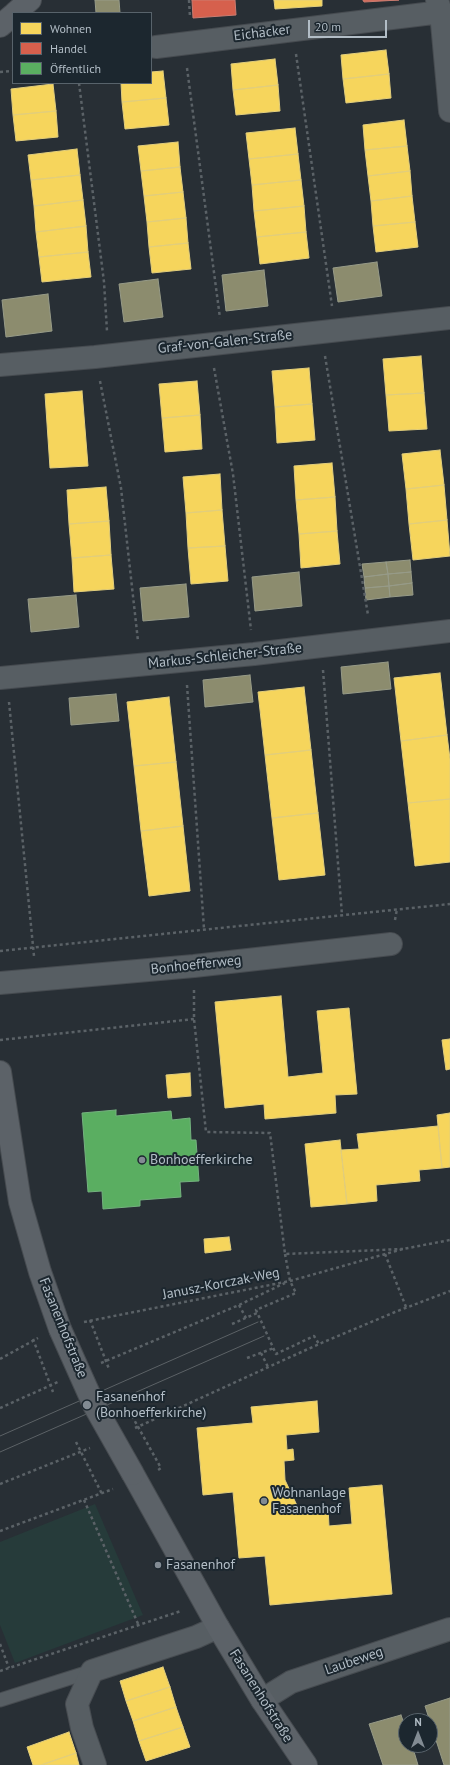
<!DOCTYPE html>
<meta charset="utf-8">
<style>
body{margin:0}
#map{position:relative;width:450px;height:1765px;overflow:hidden;background:#282f35;font-family:"PT Sans",sans-serif}
canvas{display:block}
.legend{position:absolute;left:12px;top:12px;width:140px;height:72px;box-sizing:border-box;background:#1c272f;border:1px solid #58636b;margin:0;padding:5px 7px;list-style:none;font-size:12px;color:#b2bdc6}
.legend li{display:flex;align-items:center;gap:8px;height:20px}
.legend b{width:20px;border:1px solid #58636b}
.north{position:absolute;left:398px;top:1713px;width:40px;height:40px;box-sizing:border-box;background:#1c272f;border:1px solid #58636b;border-radius:50%;rotate:0deg;font-size:11px;font-weight:700;line-height:16px;text-align:center;color:#b2bdc6}
.north::after{content:'';display:block;margin:auto;width:14px;height:18px;background:#828b93;clip-path:polygon(50% 0,100% 100%,50% 72%,0 100%)}
.scale{position:absolute;left:308px;top:20px;width:79px;height:18px;box-sizing:border-box;border:2px solid #b2bdc6;border-top:0;padding-left:5px;font-size:12px;line-height:14px;white-space:nowrap;color:#b2bdc6;-webkit-text-stroke:3px #1c272f;paint-order:stroke}
</style>
<div id="map">
<canvas width="450" height="1765"></canvas>
<ul class="legend">
<li><b style="height:11px;background:#f6d55c"></b>Wohnen</li>
<li><b style="height:11px;background:#d6604d"></b>Handel</li>
<li><b style="height:11px;background:#5aae61"></b>Öffentlich</li>
</ul>
<div class="north">N</div>
<div class="scale">20 m</div>
</div>
<script>
const context = document.querySelector('canvas').getContext('2d');
context.lineJoin = 'round';
function fill(path, color) {
  context.fillStyle = color;
  context.fill(path, 'evenodd');
}
function toPath(rows) {
  const path = new Path2D();
  for (const r of rows) {
    path.moveTo(r[0], r[1]);
    for (let i = 2; i < r.length; i += 2) path.lineTo(r[i], r[i + 1]);
  }
  return path;
}
function stroke(path, color, width, dash) {
  context.strokeStyle = color;
  context.lineWidth = width;
  context.lineCap = dash ? 'butt' : 'round';
  context.setLineDash(dash || []);
  context.stroke(path);
}
function label(font, color, halo, rows, align = 'center') {
  context.font = font + ' "PT Sans",sans-serif';
  context.lineWidth = 4;
  context.setLineDash([]);
  context.textBaseline = 'middle';
  context.strokeStyle = halo;
  context.fillStyle = color;
  for (const [text, x, y, turn = 0] of rows) {
    context.save();
    context.translate(x, y);
    context.rotate((+turn || 0) * Math.PI / 180);
    context.textAlign = isNaN(turn) ? turn : align;
    if (halo) context.strokeText(text, 0, 0);
    context.fillText(text, 0, 0);
    context.restore();
  }
}
fill(toPath([
 [95,1504,143,1615,15,1663,0,1625,0,1542]
]), '#263b3a');
const homes = toPath([
 [274,0,322,0,322,6,275,9,274,0],
 [386,50,389,74,343,79,341,55,386,50],
 [275,59,278,85,233,90,231,64,275,59],
 [163,71,166,98,122,102,121,83,151,83,151,72,163,71],
 [389,74,391,98,346,103,343,79,389,74],
 [53,84,56,111,13,115,11,89,53,84],
 [278,85,280,111,236,115,233,90,278,85],
 [166,98,169,125,125,129,122,102,166,98],
 [56,111,58,137,16,141,13,115,56,111],
 [404,120,407,146,365,150,363,125,404,120],
 [295,128,298,154,249,159,246,133,295,128],
 [178,142,180,167,141,171,138,146,178,142],
 [407,146,410,171,368,176,365,150,407,146],
 [77,149,80,175,31,180,28,155,77,149],
 [298,154,301,180,252,185,249,159,298,154],
 [180,167,183,192,144,196,141,171,180,167],
 [410,171,412,196,371,201,368,176,410,171],
 [80,175,83,200,34,206,31,180,80,175],
 [301,180,304,206,254,211,252,185,301,180],
 [183,192,186,218,147,222,144,196,183,192],
 [412,196,415,222,373,226,371,201,412,196],
 [83,200,86,226,36,232,34,206,83,200],
 [304,206,306,232,257,237,254,211,304,206],
 [186,218,188,243,149,247,147,222,186,218],
 [415,222,418,247,376,252,373,226,415,222],
 [86,226,88,252,39,257,36,232,86,226],
 [306,232,309,258,260,264,257,237,306,232],
 [188,243,191,269,152,273,149,247,188,243],
 [88,252,91,277,42,282,39,257,88,252],
 [421,356,424,393,386,395,383,359,421,356],
 [309,368,312,404,275,407,272,371,309,368],
 [197,381,200,415,162,418,159,384,197,381],
 [82,391,88,466,50,468,45,394,82,391],
 [424,393,427,429,389,431,386,395,424,393],
 [312,404,315,440,277,443,275,407,312,404],
 [200,415,202,449,165,452,162,418,200,415],
 [440,450,444,485,406,489,402,454,440,450],
 [332,463,335,497,296,500,294,466,332,463],
 [220,474,222,510,186,513,183,477,220,474],
 [444,485,447,520,409,524,406,489,444,485],
 [106,487,109,521,69,524,67,490,106,487],
 [335,497,337,531,299,534,296,500,335,497],
 [222,510,225,546,188,548,186,513,222,510],
 [447,520,450,556,413,560,409,524,447,520],
 [109,521,111,555,72,558,69,524,109,521],
 [337,531,340,564,301,568,299,534,337,531],
 [225,546,228,581,191,584,188,548,225,546],
 [111,555,114,589,74,592,72,558,111,555],
 [440,673,447,735,401,741,394,678,440,673],
 [304,687,311,750,265,755,258,692,304,687],
 [169,697,176,762,134,766,127,702,169,697],
 [447,735,450,759,450,799,408,803,401,741,447,735],
 [311,750,318,813,272,818,265,755,311,750],
 [176,762,183,826,141,831,134,766,176,762],
 [450,799,450,862,415,866,408,803,450,799],
 [318,813,325,875,279,880,272,818,318,813],
 [183,826,190,891,149,896,141,831,183,826],
 [281,996,288,1077,323,1073,317,1011,349,1008,357,1094,335,1095,336,1113,265,1119,264,1104,225,1108,215,1002,281,996],
 [450,1039,450,1069,446,1070,442,1040,450,1039],
 [190,1073,191,1096,168,1098,166,1075,190,1073],
 [450,1113,450,1167,442,1168,437,1115,450,1113],
 [438,1126,442,1168,419,1170,420,1181,376,1185,377,1201,347,1204,341,1150,359,1149,357,1134,438,1126],
 [340,1140,347,1204,311,1207,305,1144,340,1140],
 [229,1237,231,1250,205,1253,204,1239,229,1237],
 [317,1401,319,1432,286,1435,287,1450,293,1449,294,1460,284,1461,285,1480,301,1514,317,1514,317,1509,328,1508,329,1526,352,1524,349,1488,382,1485,392,1594,270,1605,265,1556,239,1558,233,1492,203,1495,197,1428,253,1423,251,1407,317,1401],
 [163,1667,170,1687,126,1701,120,1681,163,1667],
 [170,1687,176,1707,133,1721,126,1701,170,1687],
 [176,1707,183,1727,139,1741,133,1721,176,1707],
 [183,1727,190,1747,146,1761,139,1741,183,1727],
 [69,1732,76,1753,41,1765,33,1765,27,1747,69,1732],
 [76,1753,79,1765,41,1765,76,1753]
]);
fill(homes, '#f6d55c');
stroke(homes, '#e2ce7c', 1);
const shops = toPath([
 [192,0,235,0,236,15,193,18,192,0],
 [363,0,399,0,364,2,363,0]
]);
fill(shops, '#d6604d');
stroke(shops, '#cb7c71', 1);
const public = toPath([
 [116,1110,116,1116,171,1111,172,1120,190,1118,191,1140,196,1140,199,1181,180,1182,181,1197,140,1200,140,1206,103,1209,102,1191,88,1192,82,1113,116,1110]
]);
fill(public, '#5aae61');
stroke(public, '#74b27f', 1);
const industry = toPath([
 [95,0,119,0,120,13,96,13,95,0],
 [377,262,382,296,338,302,333,268,377,262],
 [264,270,268,306,226,311,222,275,264,270],
 [158,279,163,317,124,322,119,284,158,279],
 [48,294,52,331,6,337,2,300,48,294],
 [410,560,411,572,388,574,386,562,410,560],
 [386,562,388,574,364,577,362,564,386,562],
 [299,572,302,606,255,611,252,577,299,572],
 [411,572,412,583,389,586,388,574,411,572],
 [388,574,389,586,365,588,364,577,388,574],
 [412,583,413,595,390,597,389,586,412,583],
 [186,584,189,617,143,621,140,588,186,584],
 [389,586,390,597,366,600,365,588,389,586],
 [76,595,79,627,31,632,28,599,76,595],
 [388,662,391,689,343,694,341,667,388,662],
 [250,675,253,702,205,707,203,680,250,675],
 [116,694,119,721,71,725,69,698,116,694],
 [450,1698,450,1765,444,1765,425,1706,450,1698],
 [401,1715,406,1729,406,1745,412,1745,418,1765,383,1765,369,1724,401,1715]
]);
fill(industry, '#8c8c6e');
stroke(industry, '#979b88', 1);
const lane = toPath([
 [0,1700,92,1671]
]);
const street = toPath([
 [437,0,441,12,450,111],
 [156,47,441,12],
 [0,365,95,357,450,318],
 [0,678,254,654,450,631],
 [0,983,194,966,391,944],
 [262,1700,291,1682,450,1629],
 [95,1765,82,1728,77,1704,92,1671,196,1637,218,1627]
]);
const secondary = toPath([
 [15,13,30,0],
 [0,26,13,15],
 [0,1072,20,1202,40,1272,60,1329],
 [133,1474,218,1627,262,1700,306,1765]
]);
stroke(lane, '#464b50', 15);
stroke(street, '#464b50', 24);
stroke(secondary, '#464b50', 24);
stroke(toPath([
 [189,0,190,17],
 [296,54,332,306],
 [187,68,220,318],
 [0,72,13,71],
 [79,83,104,282,107,331],
 [325,356,368,615],
 [214,368,233,474,251,630],
 [100,381,121,488,138,641],
 [323,670,342,915],
 [187,685,204,929],
 [9,702,34,956],
 [395,920,397,909],
 [0,951,450,904],
 [194,990,194,1019,206,1132,270,1133,285,1254,403,1249],
 [0,1040,194,1019],
 [285,1254,290,1281,296,1293,256,1310,276,1354,314,1336,319,1344],
 [385,1254,406,1307],
 [239,1305,246,1318],
 [90,1320,109,1369],
 [84,1322,290,1281,403,1249,450,1240],
 [232,1324,257,1313],
 [33,1339,53,1392],
 [261,1353,268,1367],
 [247,1358,274,1348],
 [0,1359,38,1338],
 [101,1363,239,1305,285,1283],
 [0,1408,58,1382],
 [132,1416,161,1468,158,1470],
 [135,1428,319,1344,395,1312,450,1291],
 [76,1442,102,1494],
 [0,1484,90,1448],
 [84,1500,139,1626],
 [0,1531,113,1489],
 [0,1644,9,1668],
 [0,1671,181,1611]
]), '#5b6267', 2.5, [3, 3]);
stroke(lane, '#575e63', 13);
stroke(street, '#575e63', 22);
stroke(secondary, '#5c6268', 22);
stroke(toPath([
 [0,1436,258,1322],
 [0,1452,264,1336]
]), '#5c6266', 1);
const secondaryBridge = toPath([
 [60,1329,94,1405,133,1474]
]);
stroke(secondaryBridge, '#464b50', 24, []);
stroke(secondaryBridge, '#5c6268', 22);
for (const [x, y, r, color] of [
 [142,1160,4,"#828b93"],
 [87,1405,5,"#828b93"],
 [264,1501,4,"#828b93"],
 [158,1565,4,"#828b93"]
]) {
  const dot = new Path2D();
  dot.arc(x, y, r, 0, 2 * Math.PI);
  context.fillStyle = color;
  context.fill(dot);
  stroke(dot, '#1c272f', 1.5);
}
label('14px', '#b2bdc6', '#1c272f', [
 ["Eichäcker",262,33,-7],
 ["Graf-von-Galen-Straße",225,342,-6],
 ["Markus-Schleicher-Straße",225,656,-6],
 ["Bonhoefferweg",196,965,-6],
 ["Janusz-Korczak-Weg",221,1284,-11],
 ["Fasanenhofstraße",63,1328,68],
 ["Laubeweg",354,1661,-19],
 ["Fasanenhofstraße",261,1696,58]
]);
label('14px', '#b2bdc6', '#1c272f', [
 ["Bonhoefferkirche",150,1160],
 ["Fasanenhof",96,1397],
 ["(Bonhoefferkirche)",96,1413],
 ["Wohnanlage",272,1493],
 ["Fasanenhof",272,1509],
 ["Fasanenhof",166,1565]
], 'left');
</script>
